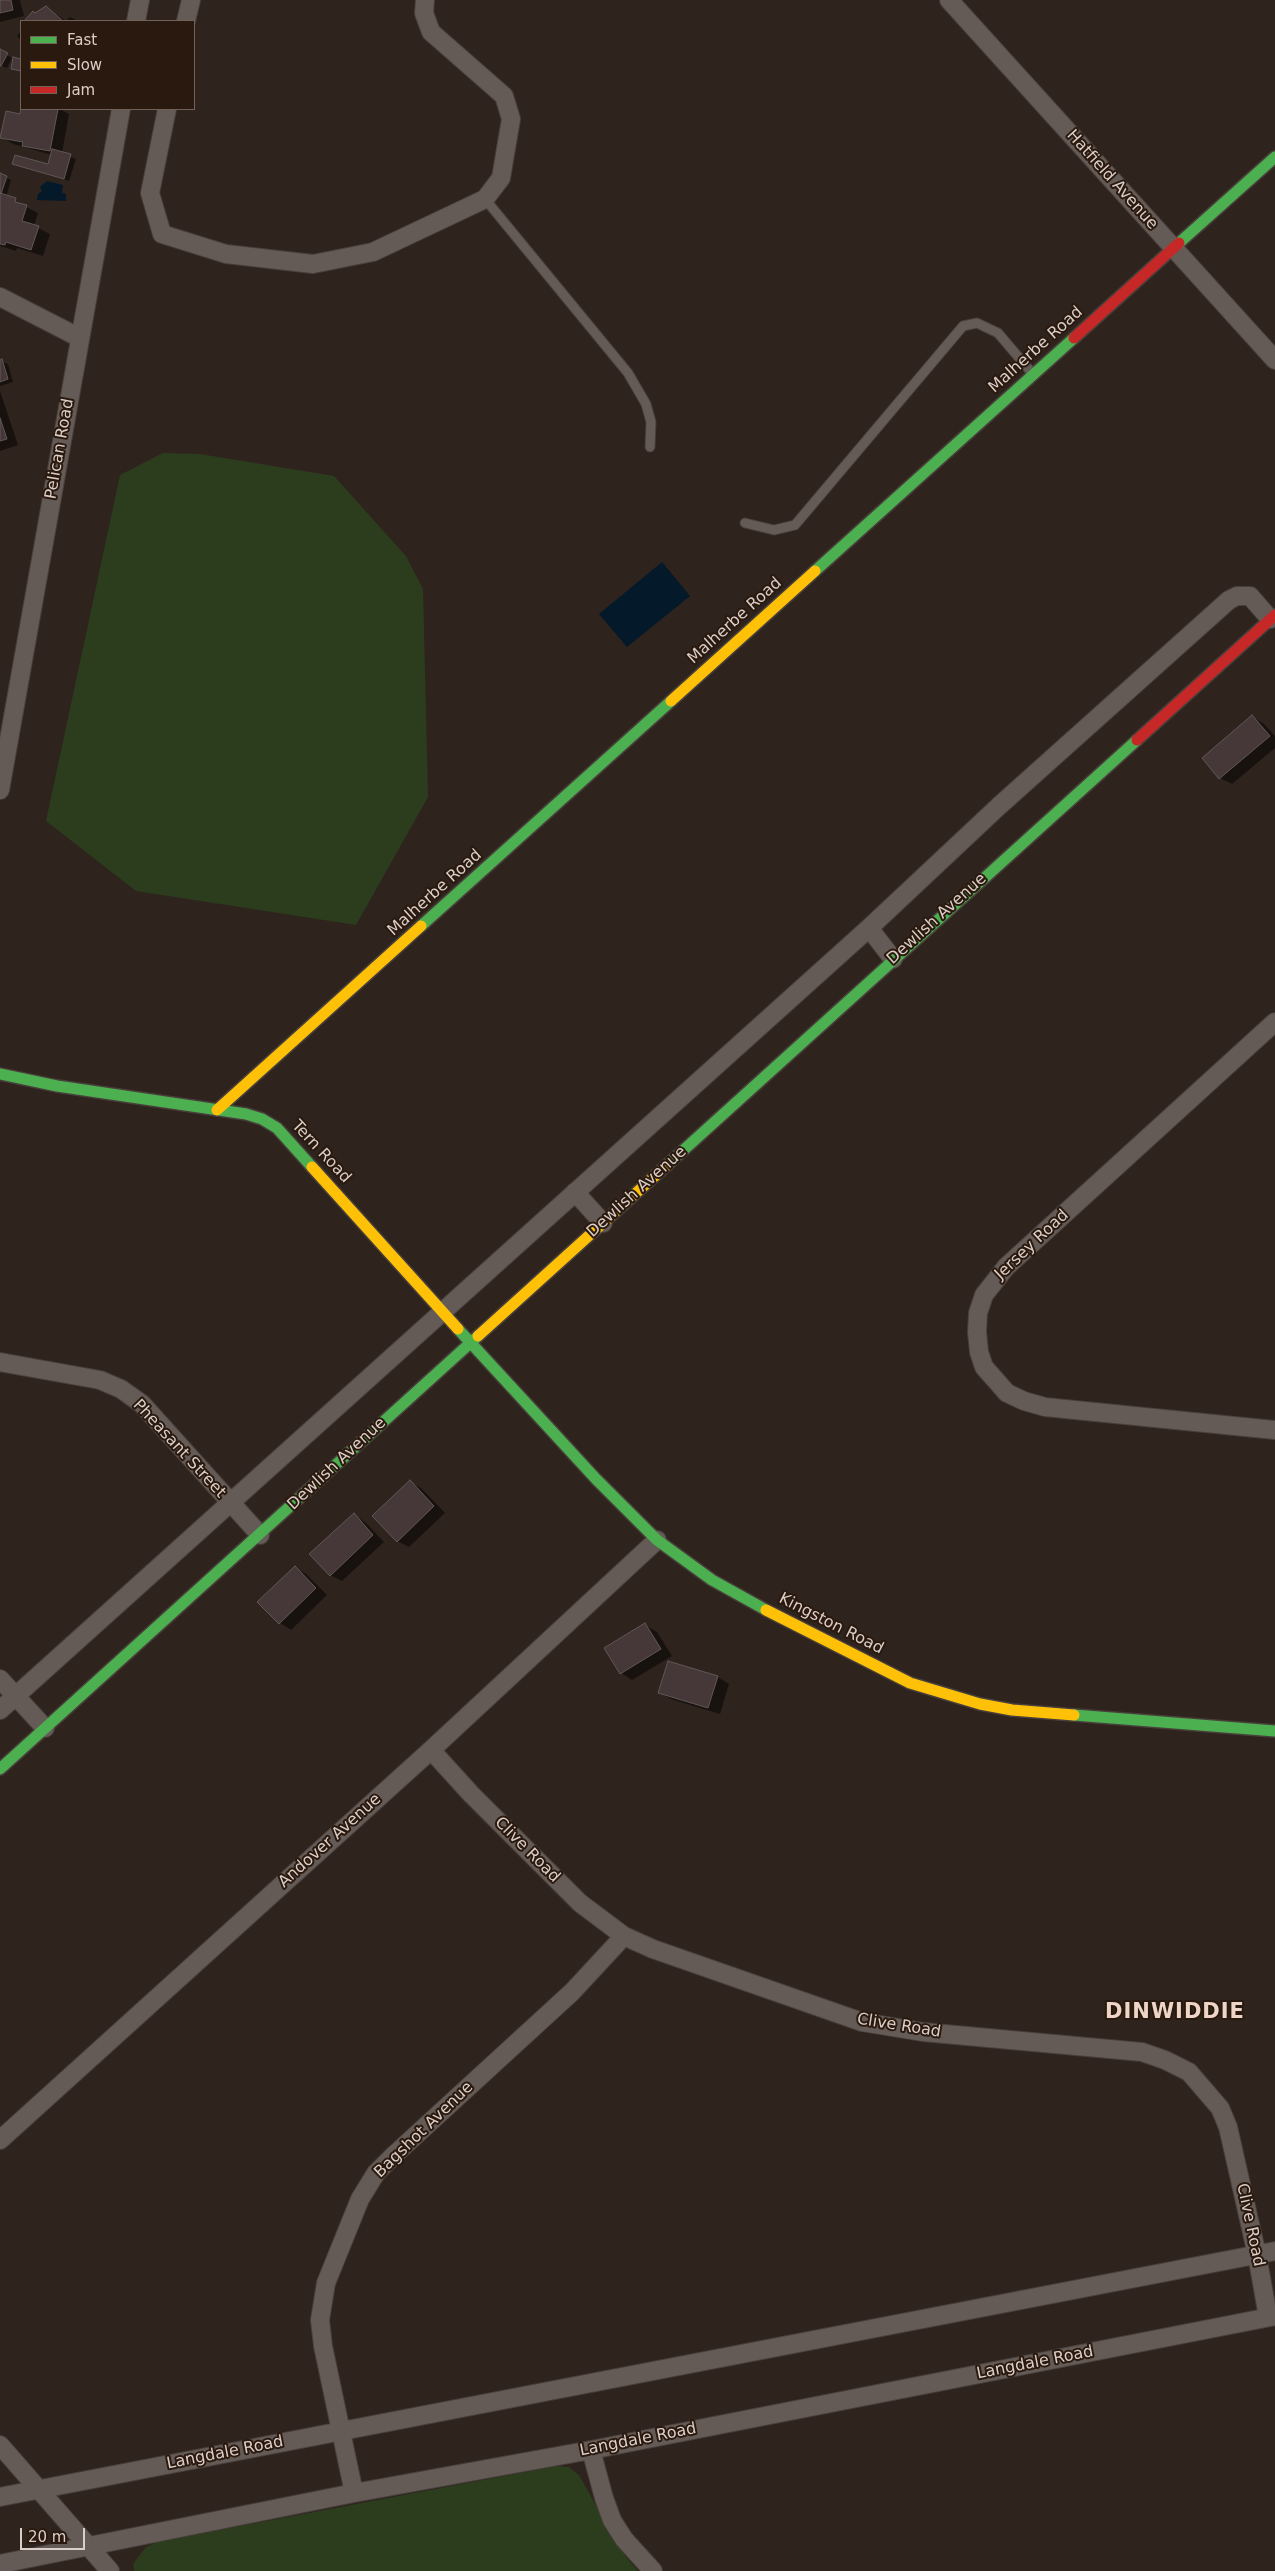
<!DOCTYPE html>
<style>
body{margin:0}
#map{position:relative;width:1275px;height:2571px;overflow:hidden;background:#2e231d;font-family:"DejaVu Sans",sans-serif}
canvas{display:block}
.legend{position:absolute;left:20px;top:20px;width:175px;height:90px;box-sizing:border-box;background:#2a190e;border:1px solid #716158;margin:0;padding:6px 9px;list-style:none;font-size:15px;color:#dbcec7}
.legend li{display:flex;align-items:center;gap:10px;height:25px}
.legend b{width:25px;border:1px solid #716158}
.scale{position:absolute;left:20px;top:2528px;width:65px;height:22px;box-sizing:border-box;border:2px solid #dbcec7;border-top:0;padding-left:6px;font-size:15px;line-height:18px;white-space:nowrap;color:#dbcec7;-webkit-text-stroke:4px #2a190e;paint-order:stroke}
</style>
<div id="map">
<canvas width="1275" height="2571"></canvas>
<ul class="legend">
<li><b style="height:6px;background:#4caf50"></b>Fast</li>
<li><b style="height:6px;background:#ffc107"></b>Slow</li>
<li><b style="height:6px;background:#c62828"></b>Jam</li>
</ul>
<div class="scale">20 m</div>
</div>
<script>
const context = document.querySelector('canvas').getContext('2d');
context.lineJoin = 'round';
function fill(path, color) {
  context.fillStyle = color;
  context.fill(path, 'evenodd');
}
function toPath(rows) {
  const path = new Path2D();
  for (const r of rows) {
    path.moveTo(r[0], r[1]);
    for (let i = 2; i < r.length; i += 2) path.lineTo(r[i], r[i + 1]);
  }
  return path;
}
function stroke(path, color, width, dash) {
  context.strokeStyle = color;
  context.lineWidth = width;
  context.lineCap = dash ? 'butt' : 'round';
  context.setLineDash(dash || []);
  context.stroke(path);
}
function label(font, color, halo, rows, align = 'center') {
  context.font = font + ' "DejaVu Sans",sans-serif';
  context.lineWidth = 4;
  context.setLineDash([]);
  context.textBaseline = 'middle';
  context.strokeStyle = halo;
  context.fillStyle = color;
  for (const [text, x, y, turn = 0] of rows) {
    context.save();
    context.translate(x, y);
    context.rotate((+turn || 0) * Math.PI / 180);
    context.textAlign = isNaN(turn) ? turn : align;
    if (halo) context.strokeText(text, 0, 0);
    context.fillText(text, 0, 0);
    context.restore();
  }
}
fill(toPath([
 [163,453,200,454,334,476,406,556,423,589,428,797,356,925,136,891,46,821,120,475],
 [557,2466,569,2467,579,2475,610,2531,626,2557,638,2571,134,2571,133,2564,145,2548,156,2542]
]), '#2c3d1e');
fill(toPath([
 [47,181,63,185,62,193,66,194,66,201,37,200,38,194,42,191,40,187],
 [662,562,690,596,627,647,599,614]
]), '#04192a');
fill(toPath([
 [0,0,20,0,24,16,0,22],
 [46,7,66,21,25,21,34,12,36,14],
 [70,17,78,21,66,21],
 [21,31,21,40,17,36],
 [0,51,12,58,7,68,0,65],
 [22,109,60,109,69,114,62,153,76,159,69,181,14,164,49,165,52,155,13,144,2,137,21,115],
 [0,175,11,180,6,197,38,213,34,226,50,234,43,256,17,248,16,251,0,246],
 [0,361,8,364,13,382,0,386],
 [0,391,18,445,0,451],
 [1253,717,1264,724,1275,736,1275,748,1232,784,1220,778],
 [410,1482,421,1488,445,1513,409,1547,397,1541],
 [354,1515,365,1522,384,1542,342,1581,330,1575],
 [295,1567,306,1574,327,1595,291,1630,280,1623],
 [645,1625,657,1632,672,1656,632,1680,621,1673],
 [669,1662,718,1677,729,1684,720,1714,671,1699,660,1693]
]), '#0007');
const building = toPath([
 [0,0,11,0,13,10,0,13,0,0],
 [46,6,63,21,24,21,33,11,35,13,46,6],
 [0,49,8,53,1,66,0,66,0,49],
 [13,57,21,59,21,71,11,69,13,57],
 [21,105,21,109,58,109,50,151,22,146,23,142,0,138,6,111,20,114,21,105],
 [52,149,71,154,64,179,12,164,15,155,48,164,52,149],
 [0,173,7,176,1,194,0,193,0,173],
 [0,193,16,198,15,202,27,205,22,221,39,226,31,250,6,242,5,245,0,244,0,193],
 [2,359,8,379,0,382,0,360,2,359],
 [0,418,7,439,0,441,0,418],
 [1252,715,1270,736,1219,779,1202,758,1252,715],
 [410,1480,434,1506,397,1542,372,1516,410,1480],
 [354,1513,373,1535,330,1576,309,1554,354,1513],
 [295,1566,316,1588,279,1624,257,1602,295,1566],
 [645,1623,661,1649,620,1674,604,1648,645,1623],
 [668,1661,718,1676,708,1708,658,1693,668,1661]
]);
fill(building, '#463839');
stroke(building, '#605756', 1);
const lane = toPath([
 [485,199,628,373,646,404,651,422,650,447],
 [745,523,774,530,795,525,963,326,977,323,998,333,1032,373]
]);
const street = toPath([
 [949,0,1275,360],
 [136,21,140,0],
 [186,21,191,0],
 [167,109,150,193,162,234,226,254,313,264,373,252,485,199,501,178,511,119,504,96,431,32,424,13,425,0],
 [0,297,80,338],
 [0,790,121,109],
 [869,928,893,959],
 [1275,1022,1006,1267,984,1295,978,1313,977,1332,979,1352,984,1367,1007,1393,1024,1401,1045,1407,1275,1430],
 [575,1192,603,1223],
 [0,1362,100,1380,121,1389,142,1404,260,1535],
 [0,1679,45,1728],
 [0,1710,869,928,999,806,1229,600,1237,596,1250,596,1270,619],
 [431,1750,471,1794,580,1903,624,1936,653,1949,862,2022,923,2032,1142,2052,1165,2060,1189,2072,1220,2108,1228,2127,1257,2255,1268,2317],
 [0,2140,431,1750,657,1540],
 [0,2445,110,2571],
 [591,2450,604,2498,612,2520,624,2539,653,2571],
 [354,2493,323,2346,320,2320,326,2283,360,2199,376,2173,392,2157,572,1992,624,1936],
 [0,2497,1275,2251],
 [0,2564,354,2493,591,2450,1275,2316]
]);
const fast = toPath([
 [1179,243,1275,157],
 [815,571,1074,338],
 [421,926,671,701],
 [0,1074,57,1086,246,1114,262,1119,277,1128,312,1167],
 [667,1165,1137,740],
 [458,1329,596,1479,657,1540,712,1580,766,1610],
 [1074,1715,1275,1731],
 [0,1769,478,1336]
]);
const slow = toPath([
 [671,701,815,571],
 [217,1110,421,926],
 [312,1167,458,1329],
 [478,1336,667,1165],
 [766,1610,910,1683,980,1704,1012,1710,1074,1715]
]);
const jam = toPath([
 [1074,338,1179,243],
 [1137,740,1275,615]
]);
stroke(lane, '#483f3b', 11);
stroke(street, '#483f3b', 20);
stroke(fast, '#483f3b', 14);
stroke(slow, '#483f3b', 14);
stroke(jam, '#483f3b', 14);
stroke(lane, '#645b57', 9);
stroke(street, '#645b57', 18);
stroke(fast, '#4caf50', 11);
stroke(slow, '#ffc107', 11);
stroke(jam, '#c62828', 11);
label('16px', '#dbcec7', '#2a190e', [
 ["Hatfield Avenue",1112,180,48],
 ["Malherbe Road",1036,350,-42],
 ["Pelican Road",60,449,-80],
 ["Malherbe Road",735,621,-42],
 ["Malherbe Road",435,893,-42],
 ["Dewlish Avenue",937,919,-42],
 ["Tern Road",321,1152,47],
 ["Dewlish Avenue",637,1192,-42],
 ["Jersey Road",1032,1245,-43],
 ["Pheasant Street",179,1449,47],
 ["Dewlish Avenue",337,1464,-43],
 ["Kingston Road",831,1624,27],
 ["Andover Avenue",330,1841,-42],
 ["Clive Road",527,1850,45],
 ["Clive Road",899,2026,9],
 ["Bagshot Avenue",424,2130,-44],
 ["Clive Road",1250,2225,78],
 ["Langdale Road",1035,2363,-11],
 ["Langdale Road",638,2440,-11],
 ["Langdale Road",225,2453,-11]
]);
context.letterSpacing = '1px';
label('bold 21px', '#eed5c7', '#2a190e', [
 ["DINWIDDIE",1175,2013]
]);
context.letterSpacing = '0px';
</script>
